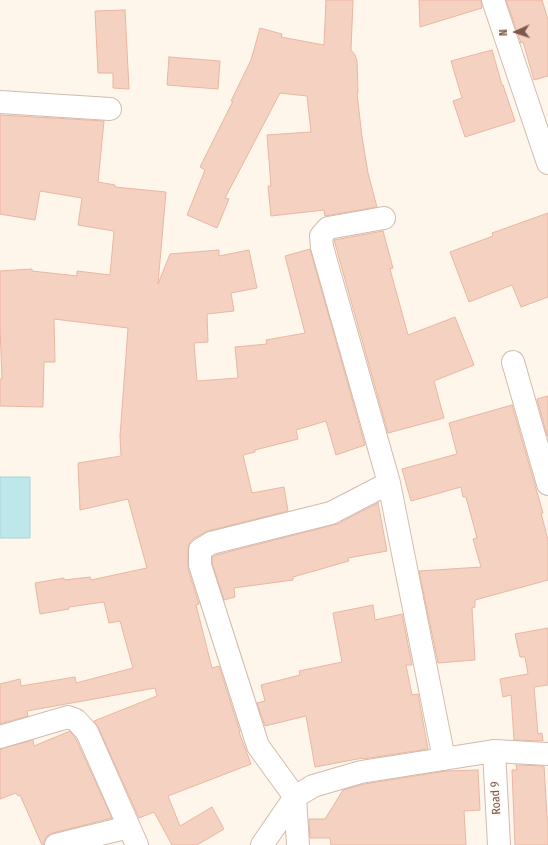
<!DOCTYPE html>
<style>
body{margin:0}
#map{position:relative;width:548px;height:845px;overflow:hidden;background:#fef5eb;font-family:"Fira Sans Condensed",sans-serif}
canvas{display:block}
.north{position:absolute;left:496px;top:12px;width:40px;height:40px;-webkit-text-stroke:3px #fff9f3;paint-order:stroke;rotate:267deg;font-size:11px;font-weight:700;line-height:16px;text-align:center;color:#7c584b}
.north::after{content:'';display:block;margin:auto;width:14px;height:18px;background:#7c584b;clip-path:polygon(50% 0,100% 100%,50% 72%,0 100%)}
</style>
<div id="map">
<canvas width="548" height="845"></canvas>
<div class="north">N</div>
</div>
<script>
const context = document.querySelector('canvas').getContext('2d');
context.lineJoin = 'round';
function fill(path, color) {
  context.fillStyle = color;
  context.fill(path, 'evenodd');
}
function toPath(rows) {
  const path = new Path2D();
  for (const r of rows) {
    path.moveTo(r[0], r[1]);
    for (let i = 2; i < r.length; i += 2) path.lineTo(r[i], r[i + 1]);
  }
  return path;
}
function stroke(path, color, width, dash) {
  context.strokeStyle = color;
  context.lineWidth = width;
  context.lineCap = dash ? 'butt' : 'round';
  context.setLineDash(dash || []);
  context.stroke(path);
}
function label(font, color, halo, rows, align = 'center') {
  context.font = font + ' "Fira Sans Condensed",sans-serif';
  context.lineWidth = 3;
  context.setLineDash([]);
  context.textBaseline = 'middle';
  context.strokeStyle = halo;
  context.fillStyle = color;
  for (const [text, x, y, turn = 0] of rows) {
    context.save();
    context.translate(x, y);
    context.rotate((+turn || 0) * Math.PI / 180);
    context.textAlign = isNaN(turn) ? turn : align;
    if (halo) context.strokeText(text, 0, 0);
    context.fillText(text, 0, 0);
    context.restore();
  }
}
const water = toPath([
 [0,477,30,477,30,538,0,538,0,477]
]);
fill(water, '#bde7ea');
stroke(water, '#a2d8dc', 1);
const building = toPath([
 [326,0,353,0,351,50,355,55,357,61,358,93,357,93,362,137,368,173,377,207,325,216,324,210,271,216,268,186,271,186,267,135,311,132,307,96,280,93,225,198,229,199,217,228,187,215,205,170,200,167,233,101,231,101,251,60,260,28,282,34,281,37,324,45,326,0],
 [419,0,481,0,482,8,420,27,419,0],
 [506,0,542,0,548,20,548,76,534,80,523,42,521,43,506,0],
 [125,10,129,89,113,88,113,73,98,73,95,11,125,10],
 [492,50,502,85,503,85,515,121,465,137,453,101,462,98,451,61,492,50],
 [169,57,220,61,218,89,167,85,169,57],
 [0,115,104,121,98,182,115,185,115,187,166,192,158,284,170,254,219,250,219,256,249,250,257,288,231,293,234,311,207,314,208,342,194,343,197,381,238,378,235,347,267,344,266,340,305,333,285,256,310,249,365,445,336,455,326,421,296,430,298,439,255,450,255,452,243,455,252,493,284,487,288,511,208,531,193,539,189,544,188,550,188,569,199,604,196,605,212,668,219,666,240,732,239,732,251,764,168,796,180,826,212,807,224,829,197,845,172,845,154,812,139,818,98,727,94,721,157,696,155,688,27,711,28,716,0,724,0,684,20,679,21,686,75,677,76,683,133,668,120,621,109,623,104,602,69,607,69,609,40,614,35,583,64,578,64,580,90,577,91,580,147,568,128,499,80,510,78,463,121,456,120,436,128,328,54,319,55,362,44,362,43,407,0,406,0,379,2,379,0,327,0,271,32,269,32,271,77,276,77,271,110,275,114,231,78,225,82,198,40,191,35,220,0,214,0,115],
 [548,213,548,297,521,307,512,285,469,302,450,252,493,236,492,233,548,213],
 [383,231,393,268,390,269,408,335,455,317,474,365,434,381,444,418,388,433,334,240,383,231],
 [548,396,548,436,547,436,537,399,548,396],
 [512,405,543,513,541,513,548,540,548,580,475,600,475,607,472,608,475,660,438,663,419,571,481,567,473,539,477,538,466,497,463,497,461,487,411,501,402,469,457,454,449,423,512,405],
 [378,503,387,551,348,558,349,561,293,577,293,580,234,588,235,597,224,600,212,563,212,557,216,555,341,523,341,522,378,503],
 [373,605,375,620,402,614,412,665,406,665,412,695,418,694,428,749,363,759,363,758,315,767,306,716,265,726,257,703,265,701,261,685,300,675,299,671,342,662,333,613,373,605],
 [548,628,548,685,534,687,538,734,542,733,543,741,514,740,511,695,503,697,500,679,528,674,525,657,520,657,515,634,548,628],
 [70,731,76,739,112,818,53,833,47,836,44,841,44,845,42,845,20,795,18,796,16,793,0,799,0,749,33,740,34,746,70,731],
 [516,765,544,766,547,817,548,817,548,845,515,845,512,770,517,770,516,765],
 [478,770,480,810,464,811,466,845,331,845,330,838,310,838,309,819,325,819,343,790,364,784,446,771,478,770]
]);
fill(building, '#f5d1c1');
stroke(building, '#e9b6a0', 1);
const minor = toPath([
 [493,0,548,163],
 [0,102,110,109],
 [384,218,328,228,321,236,322,247,389,483],
 [513,362,548,484],
 [0,737,68,717,76,720,87,732,137,845],
 [494,751,499,845],
 [56,845,129,827],
 [262,845,295,797,313,786,361,772,494,751,548,754],
 [298,845,295,797,258,746,200,565,200,550,211,543,331,513,389,483,444,759]
]);
stroke(minor, '#d2bbae', 24);
stroke(minor, '#fff', 22);
label('12px', '#7c584b', '#fff9f3', [
 ["Road 9",496,798,-93]
]);
</script>
